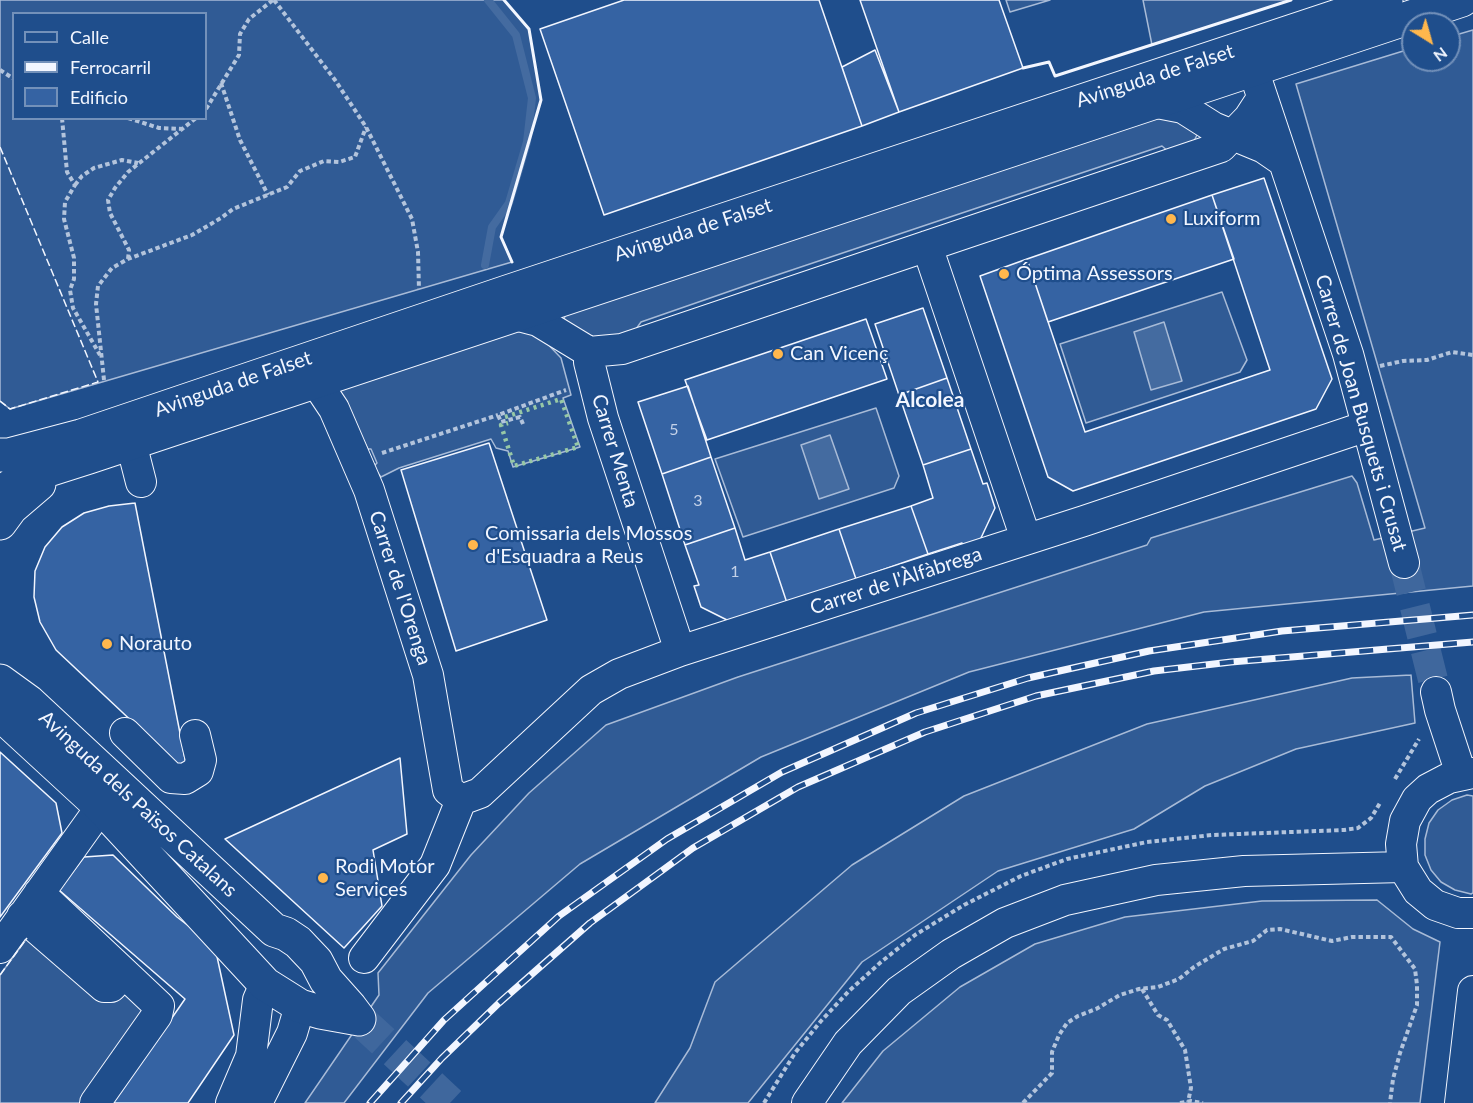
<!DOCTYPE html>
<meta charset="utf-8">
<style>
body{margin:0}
#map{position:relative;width:1473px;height:1103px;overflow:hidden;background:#1f4e8c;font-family:Lato,sans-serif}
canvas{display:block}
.legend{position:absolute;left:12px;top:12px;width:195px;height:108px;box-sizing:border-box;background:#1f4e8c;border:2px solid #7391ba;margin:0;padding:8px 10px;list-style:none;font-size:18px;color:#f2f6ff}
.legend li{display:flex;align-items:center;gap:12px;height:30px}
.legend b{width:30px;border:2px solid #7391ba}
.north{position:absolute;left:1401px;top:12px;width:60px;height:60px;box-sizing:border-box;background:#1f4e8c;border:2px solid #7391ba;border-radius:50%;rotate:143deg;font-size:16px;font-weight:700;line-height:24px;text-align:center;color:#f2f6ff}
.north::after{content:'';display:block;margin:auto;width:21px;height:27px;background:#ffb74d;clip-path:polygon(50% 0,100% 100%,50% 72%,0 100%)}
</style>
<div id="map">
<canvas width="1473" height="1103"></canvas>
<ul class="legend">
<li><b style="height:8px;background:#1f4e8c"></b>Calle</li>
<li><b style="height:8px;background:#f2f6ff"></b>Ferrocarril</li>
<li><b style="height:16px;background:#3563a3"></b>Edificio</li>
</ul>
<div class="north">N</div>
</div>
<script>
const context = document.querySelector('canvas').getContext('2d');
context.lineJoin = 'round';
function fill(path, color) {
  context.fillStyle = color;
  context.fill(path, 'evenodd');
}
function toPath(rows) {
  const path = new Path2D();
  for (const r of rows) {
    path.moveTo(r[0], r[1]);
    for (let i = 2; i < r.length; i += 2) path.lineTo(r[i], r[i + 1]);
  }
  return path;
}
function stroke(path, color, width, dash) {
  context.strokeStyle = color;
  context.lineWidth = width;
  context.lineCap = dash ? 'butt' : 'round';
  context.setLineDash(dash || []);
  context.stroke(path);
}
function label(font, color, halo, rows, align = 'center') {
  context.font = font + ' Lato,sans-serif';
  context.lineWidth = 4.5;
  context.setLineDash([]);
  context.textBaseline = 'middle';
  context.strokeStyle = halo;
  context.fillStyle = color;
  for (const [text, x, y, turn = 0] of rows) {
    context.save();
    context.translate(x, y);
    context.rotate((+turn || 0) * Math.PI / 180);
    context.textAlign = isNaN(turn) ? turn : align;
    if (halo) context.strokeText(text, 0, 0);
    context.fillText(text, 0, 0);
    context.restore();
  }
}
const built = toPath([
 [0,0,504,0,529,29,541,100,501,237,512,262,10,409,0,401,0,0],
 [14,14,206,14,206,118,14,118,14,14],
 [1006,0,1050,0,1010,12,1006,0],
 [1143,0,1291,0,1152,45,1143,0],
 [1473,30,1473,586,1204,612,969,672,761,757,580,864,428,993,344,1103,305,1103,379,995,378,973,471,855,529,793,606,725,738,677,1147,545,1151,538,1352,476,1357,483,1374,540,1425,528,1296,84,1413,48,1413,60,1449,60,1449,37,1473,30],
 [1175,110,1183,115,1197,135,1192,145,1170,153,1162,146,759,281,641,322,631,336,592,345,564,323,565,313,1175,110],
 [1222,292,1247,360,1240,372,1086,423,1060,344,1222,292],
 [511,329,539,335,561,358,571,395,563,398,580,447,513,467,508,451,496,448,491,439,399,468,381,477,373,467,377,463,371,449,368,449,340,396,341,388,511,329],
 [876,408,899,476,894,488,743,537,715,459,876,408],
 [1411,675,1415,723,1296,749,1205,786,1134,829,998,871,862,962,748,1103,655,1103,690,1048,715,982,852,865,964,796,1147,724,1352,678,1411,675],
 [1467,795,1473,796,1473,893,1471,894,1455,890,1441,882,1431,870,1425,855,1425,839,1429,823,1438,810,1452,800,1467,795],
 [1377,900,1413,929,1440,942,1420,1103,842,1103,883,1051,960,987,1035,944,1125,917,1262,901,1377,900],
 [27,938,149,1008,80,1103,0,1103,0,975,27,938]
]);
fill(built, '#305b95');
stroke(built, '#a8bbd7', 1.5);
const water = toPath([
 [1164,322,1182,381,1151,390,1134,332,1164,322],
 [830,435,849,489,819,499,801,445,830,435]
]);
fill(water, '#446ba0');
stroke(water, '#a8bbd7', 1.5);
stroke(toPath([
 [485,265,492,227,509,203,527,142,532,98,516,35,488,0]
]), '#446ba0', 8);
const building = toPath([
 [624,0,819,0,862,126,604,215,540,29,624,0],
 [860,0,999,0,1023,68,899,112,860,0],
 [875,50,899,112,862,126,842,67,875,50],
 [1264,178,1332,379,1316,409,1073,491,1048,477,980,276,1027,259,1085,432,1270,370,1212,195,1264,178],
 [1212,195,1234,259,1048,322,1027,259,1212,195],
 [923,308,947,378,899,395,875,324,923,308],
 [866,319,887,379,707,440,685,380,866,319],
 [947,378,971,449,923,465,899,395,947,378],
 [688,386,711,457,662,474,638,402,688,386],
 [489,443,547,620,456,651,401,470,489,443],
 [971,449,983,484,987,483,995,508,980,540,963,546,962,543,928,554,911,506,933,498,923,465,971,449],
 [711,457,735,528,685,545,662,474,711,457],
 [135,503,188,774,56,650,40,622,34,597,35,571,45,547,62,527,84,513,109,506,135,503],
 [911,506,928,554,856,579,839,529,911,506],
 [735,528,745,560,770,552,787,603,731,622,701,607,694,586,699,585,685,545,735,528],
 [839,529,856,579,787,603,770,552,839,529],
 [0,752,56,803,62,833,0,917,0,752],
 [400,758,407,834,373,850,382,906,344,948,225,839,400,758],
 [113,855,177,917,190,927,216,952,234,1035,188,1103,113,1103,185,999,59,890,84,857,113,855]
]);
fill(building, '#3563a3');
stroke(building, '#f2f6ff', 1.5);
stroke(toPath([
 [1404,563,1436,692]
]), '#3f679d', 30, [30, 15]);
stroke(toPath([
 [359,1019,450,1103]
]), '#3f679d', 33, [33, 16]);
const minor = toPath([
 [1258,84,1348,354,1404,563],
 [1152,102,1183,108,1213,127,1264,148,1283,161],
 [927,246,1026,539],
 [515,315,538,321,589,352,622,349,1221,147,1249,118,1262,98],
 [589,352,589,362,603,418,680,651],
 [316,382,334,409,369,490,428,675,448,790,461,800],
 [131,443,141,482],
 [1436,692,1440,710,1461,774],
 [125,733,171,778,185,779,198,771,201,760,195,735],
 [1473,773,1449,778,1428,789,1417,799,1405,821,1401,844,1403,867,1418,891,1435,905,1458,913,1473,913],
 [461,800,480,793,591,690,619,674,680,651,1084,521,1367,426],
 [39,893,159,1006,157,1015,95,1103],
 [22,916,104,987,111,987,114,984],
 [0,948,101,807],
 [364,958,435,865,461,800],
 [231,1103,251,1056,258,1000,265,984],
 [257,1103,292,1033,300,1006],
 [807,1103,848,1043,899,991,951,954,1005,923,1065,900,1156,880,1244,871,1403,867],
 [1460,1103,1473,991]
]);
const major = toPath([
 [0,455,9,455,81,436,507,292,1386,0],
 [0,493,23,478,89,457,1462,0],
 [0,523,11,508,39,484],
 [0,681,29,702,274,930,286,934,298,942,316,961,326,980,350,1007,359,1019],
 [0,714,101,807,265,984,300,1006,320,1012,359,1019]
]);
stroke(minor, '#f2f6ff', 32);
stroke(major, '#f2f6ff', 35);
stroke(toPath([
 [274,0,335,80,366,127,412,219,418,252,419,289],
 [0,70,14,79],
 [221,83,240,140,268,195],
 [206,109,239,55,240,34,249,19,273,0],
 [62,118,67,172,75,185,65,202,64,219,74,258,74,279,70,290,73,308,100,355],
 [128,118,159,128,183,129],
 [75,185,82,176,94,168,122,160,138,163],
 [128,259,129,250,110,213,108,200,115,188,128,172,196,118],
 [1380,366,1403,361,1427,360,1452,352,1473,355],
 [104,380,96,304,98,286,112,268,128,259,192,235,221,218,233,209,287,187,300,171,324,161,339,162,355,157,366,127],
 [523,424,520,417,501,422,498,415,566,390],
 [382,453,498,415],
 [1395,779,1419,739],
 [1142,989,1158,1015,1167,1020,1185,1050,1191,1088,1188,1102],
 [764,1103,795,1053,821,1021,849,991,881,962,915,935,964,905,1021,876,1067,859,1147,842,1212,835,1344,830,1358,828,1371,818,1380,803],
 [1023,1103,1052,1073,1052,1052,1059,1035,1067,1023,1078,1016,1096,1009,1120,995,1139,989,1158,987,1179,979,1194,967,1224,949,1253,941,1267,930,1280,929,1332,941,1352,937,1391,937,1415,969,1417,985,1417,1005,1400,1053,1393,1079,1390,1103],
 [1180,1103,1191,1101,1203,1103]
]), '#b3c4dc', 4, [4.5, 3]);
stroke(minor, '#1f4e8c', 30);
stroke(major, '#1f4e8c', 33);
const rail = toPath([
 [370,1103,444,1020,559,916,667,839,782,772,916,713,1028,678,1149,651,1282,631,1473,615],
 [401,1103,442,1058,499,1003,590,923,693,848,798,787,925,732,1036,696,1154,671,1231,662,1473,642]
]);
stroke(rail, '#f2f6ff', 7);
stroke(rail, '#1f4e8c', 4.5, [14]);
stroke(toPath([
 [505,417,561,399,578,447,514,466,501,425,508,423]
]), '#97c8a6', 4.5, [3, 4.5]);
stroke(toPath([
 [0,147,98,382,10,409,0,401],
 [0,975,27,938]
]), '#f2f6ff', 1.5, [8, 3]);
stroke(toPath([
 [504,0,529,29,541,100,501,237,512,262],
 [1023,68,1049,62,1055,76,1291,0]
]), '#f2f6ff', 3);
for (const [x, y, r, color] of [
 [1171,219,6,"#ffb74d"],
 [1004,274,6,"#ffb74d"],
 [778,354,6,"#ffb74d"],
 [473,545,6,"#ffb74d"],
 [107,644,6,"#ffb74d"],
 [323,878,6,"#ffb74d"]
]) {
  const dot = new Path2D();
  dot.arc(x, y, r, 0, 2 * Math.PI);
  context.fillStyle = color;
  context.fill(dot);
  stroke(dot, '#1f4e8c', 2);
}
label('16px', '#c3d1e8', null, [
 ["5",674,430],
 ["3",698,501],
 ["1",735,572]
]);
label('20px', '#f2f6ff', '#1f4e8c', [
 ["Avinguda de Falset",1155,76,-18],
 ["Avinguda de Falset",693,230,-18],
 ["Avinguda de Falset",233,384,-19],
 ["Carrer de Joan Busquets i Crusat",1361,413,74],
 ["Carrer Menta",615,451,73],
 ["Carrer de l'Àlfàbrega",896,581,-18],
 ["Carrer de l'Orenga",400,588,72],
 ["Avinguda dels Països Catalans",138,804,43]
]);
label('20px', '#f2f6ff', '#1f4e8c', [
 ["Luxiform",1183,219],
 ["Óptima Assessors",1016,274],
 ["Can Vicenç",790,354],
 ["Comissaria dels Mossos",485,534],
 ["d'Esquadra a Reus",485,557],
 ["Norauto",119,644],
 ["Rodi Motor",335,867],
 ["Services",335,890]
], 'left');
label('bold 21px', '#f2f6ff', '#1f4e8c', [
 ["Alcolea",930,400]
]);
</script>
